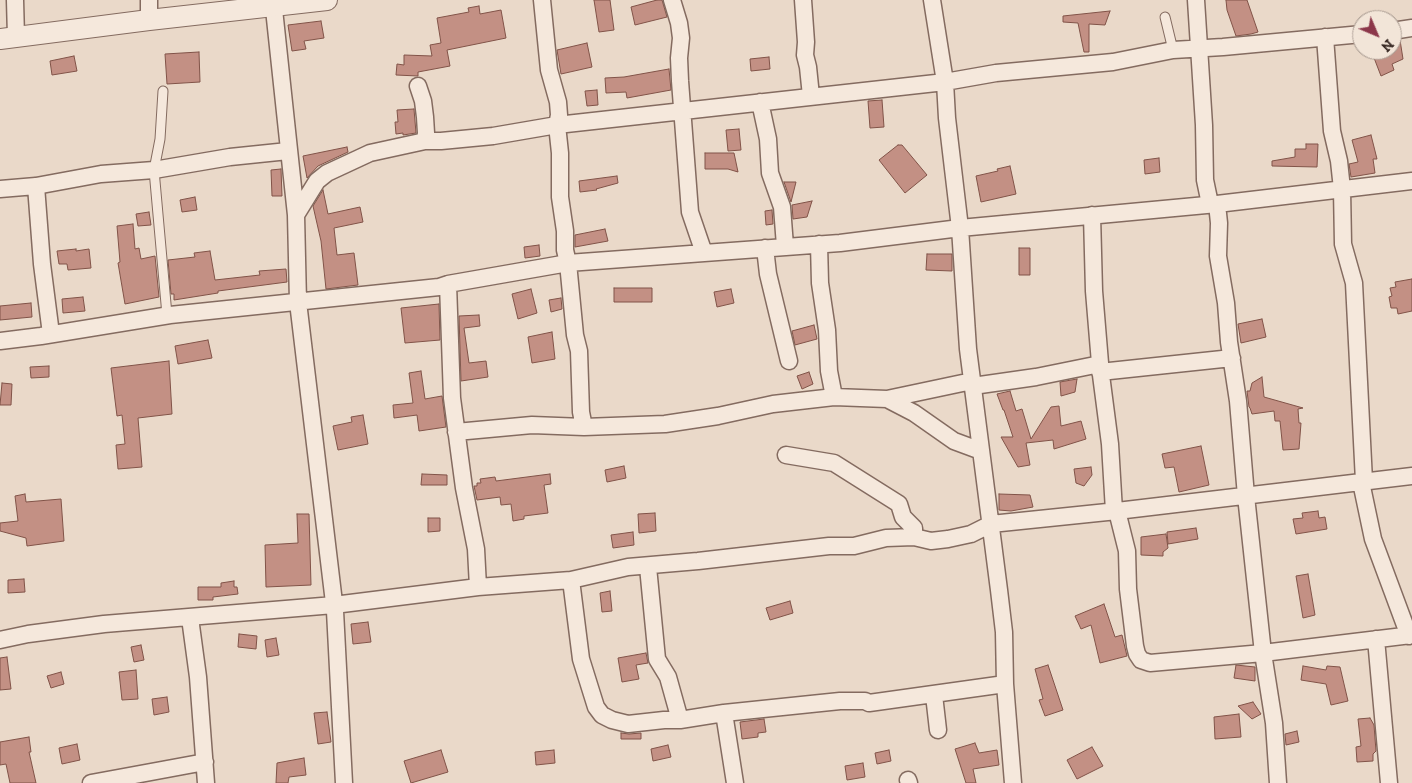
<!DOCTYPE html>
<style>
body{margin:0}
#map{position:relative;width:1412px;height:783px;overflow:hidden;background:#ead9c9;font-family:"Zilla Slab",serif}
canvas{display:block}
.north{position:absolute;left:1352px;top:10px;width:50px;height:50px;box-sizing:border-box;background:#f2e5d8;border:1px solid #a7998f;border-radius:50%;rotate:135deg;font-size:14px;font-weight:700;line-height:20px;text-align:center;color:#362722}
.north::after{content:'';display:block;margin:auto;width:18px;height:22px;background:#8c374a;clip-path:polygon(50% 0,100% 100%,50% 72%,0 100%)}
</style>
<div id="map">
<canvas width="1412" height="783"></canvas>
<div class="north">N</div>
</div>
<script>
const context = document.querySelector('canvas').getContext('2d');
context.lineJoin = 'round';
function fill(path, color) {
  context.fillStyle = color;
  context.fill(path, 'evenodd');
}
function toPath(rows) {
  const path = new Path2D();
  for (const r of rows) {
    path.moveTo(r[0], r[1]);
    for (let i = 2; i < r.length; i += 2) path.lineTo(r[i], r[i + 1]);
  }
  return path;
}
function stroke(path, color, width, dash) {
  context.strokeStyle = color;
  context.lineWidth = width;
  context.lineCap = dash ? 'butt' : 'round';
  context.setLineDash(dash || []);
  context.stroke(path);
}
const building = toPath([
 [594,0,610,0,614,30,599,32,594,0],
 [657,0,662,0,667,17,635,25,631,7,657,0],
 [1226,0,1247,0,1258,32,1251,34,1236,36,1227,10,1226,0],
 [479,6,480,14,501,10,506,38,447,50,450,66,418,72,418,76,396,75,397,64,404,65,404,55,432,56,430,45,441,43,437,18,469,12,468,8,479,6],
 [1110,11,1105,25,1089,24,1089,52,1084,52,1078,23,1063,22,1063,16,1110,11],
 [321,21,324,38,304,41,306,49,292,51,288,25,321,21],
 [1400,40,1403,59,1392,64,1394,70,1381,76,1371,50,1392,50,1392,41,1400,40],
 [587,43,592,67,561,74,557,50,587,43],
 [199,52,200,82,167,84,165,54,199,52],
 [74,56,77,71,52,75,50,61,74,56],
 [769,57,770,69,751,71,750,59,769,57],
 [669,69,671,90,627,98,626,92,606,93,605,78,624,77,669,69],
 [597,90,598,105,587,106,585,91,597,90],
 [882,100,884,127,870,128,868,101,882,100],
 [414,109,416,133,403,135,403,133,396,134,395,122,398,122,397,110,414,109],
 [739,129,741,150,728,151,726,130,739,129],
 [1371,135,1377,159,1373,159,1375,173,1351,177,1349,164,1358,162,1352,140,1371,135],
 [1306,144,1318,144,1317,167,1272,166,1272,161,1295,157,1295,149,1306,149,1306,144],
 [898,145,902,145,927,175,905,193,879,160,898,145],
 [347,147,348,152,318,166,307,178,303,156,347,147],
 [705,153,734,153,738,172,728,169,705,169,705,153],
 [1159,158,1160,172,1145,174,1144,160,1159,158],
 [1010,166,1016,194,981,202,976,176,998,171,997,169,1010,166],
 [281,169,282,196,272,196,271,170,281,169],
 [617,176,618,183,596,189,597,190,580,192,579,181,617,176],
 [784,182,796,182,791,202,784,182],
 [323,190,328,214,360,207,363,222,334,228,337,255,354,253,358,285,326,289,321,241,313,206,323,190],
 [195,197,197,210,182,212,180,200,195,197],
 [812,201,807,217,793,219,792,205,812,201],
 [772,210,773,224,766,225,765,211,772,210],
 [149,212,151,225,138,226,136,214,149,212],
 [133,224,135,249,139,248,141,259,155,256,159,297,125,304,118,263,120,262,117,226,133,224],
 [605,229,608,241,575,247,575,235,605,229],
 [539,245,540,256,525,258,524,247,539,245],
 [1019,248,1030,248,1030,275,1019,275,1019,248],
 [76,249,76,251,89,249,91,268,68,270,67,264,59,264,57,251,76,249],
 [210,251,215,280,260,275,259,271,286,269,287,282,218,291,218,293,174,300,174,294,171,294,168,260,195,257,194,253,210,251],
 [927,254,952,254,952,271,926,270,927,254],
 [1412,279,1412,311,1398,314,1397,308,1391,308,1389,297,1392,296,1390,288,1396,287,1395,282,1412,279],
 [614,288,652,288,652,302,614,302,614,288],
 [531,289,537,313,518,319,512,294,531,289],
 [731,289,734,303,717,307,714,292,731,289],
 [83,297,85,311,63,313,62,299,83,297],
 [561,298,562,309,551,312,549,300,561,298],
 [31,303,32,317,0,320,0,306,31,303],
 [439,304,440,340,405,343,401,308,439,304],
 [479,315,480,326,464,328,469,363,486,361,488,377,461,381,459,316,479,315],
 [1262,319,1266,337,1241,343,1238,324,1262,319],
 [814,325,817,339,795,345,792,331,814,325],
 [552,332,555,359,532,363,528,337,552,332],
 [208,340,212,358,178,364,175,346,208,340],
 [169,361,172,414,138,418,142,467,118,469,116,445,125,444,122,415,117,416,111,368,169,361],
 [49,366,49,377,31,378,30,367,49,366],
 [421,371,425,399,442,396,446,427,419,431,417,415,394,418,393,405,413,403,409,373,421,371],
 [809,372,813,384,802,389,797,376,809,372],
 [1262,377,1264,397,1303,408,1298,409,1299,423,1301,423,1299,449,1283,450,1280,421,1275,421,1274,411,1252,414,1250,408,1249,407,1247,391,1250,391,1252,383,1262,377],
 [1077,379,1075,392,1061,396,1060,382,1077,379],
 [2,383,12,384,11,405,0,405,2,383],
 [1010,391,1016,411,1022,409,1031,439,1051,407,1059,406,1061,426,1081,421,1086,439,1054,449,1053,440,1026,443,1030,465,1018,467,1001,437,1013,437,1004,410,1003,410,997,394,1010,391],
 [363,415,368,444,338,450,333,426,352,422,351,417,363,415],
 [1201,446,1209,485,1179,492,1174,467,1165,468,1162,454,1201,446],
 [624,466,626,478,607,482,605,470,624,466],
 [1091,467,1092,475,1084,486,1076,483,1074,469,1091,467],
 [422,474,447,475,447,485,421,485,422,474],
 [550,474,551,484,544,485,548,513,524,516,524,519,513,521,511,504,501,505,500,497,477,500,474,486,477,486,477,483,481,483,480,479,495,477,496,481,550,474],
 [25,494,26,502,61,499,64,541,27,546,26,538,0,531,0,523,18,521,15,496,25,494],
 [999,494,1030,495,1033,507,1011,511,999,510,999,494],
 [1318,511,1319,518,1325,517,1327,529,1296,534,1293,519,1303,518,1302,513,1318,511],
 [655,513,656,531,639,533,638,514,655,513],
 [297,514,309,514,311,585,266,587,265,545,298,543,297,514],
 [428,518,440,518,440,531,428,532,428,518],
 [1196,528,1198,539,1168,544,1167,532,1196,528],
 [633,532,634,545,613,548,611,535,633,532],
 [1166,534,1168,548,1163,552,1163,556,1141,555,1141,537,1166,534],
 [1308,574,1315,615,1303,618,1296,576,1308,574],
 [24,579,25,592,8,593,8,580,24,579],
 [234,581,234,587,237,587,238,594,213,597,213,600,198,600,198,587,221,587,221,583,234,581],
 [610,591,612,611,602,612,600,593,610,591],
 [790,601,793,613,770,620,766,608,790,601],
 [1104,604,1115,637,1122,635,1127,656,1100,663,1091,625,1081,629,1075,616,1104,604],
 [368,622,371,642,353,644,351,624,368,622],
 [239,634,257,636,256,649,238,647,239,634],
 [276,638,279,655,267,657,265,640,276,638],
 [141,645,144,660,134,662,131,647,141,645],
 [646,653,648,663,636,665,639,679,622,682,618,658,646,653],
 [7,657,11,689,0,690,0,658,7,657],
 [1048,665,1063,710,1045,716,1039,700,1043,699,1035,669,1048,665],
 [1236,665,1255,667,1255,681,1234,678,1236,665],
 [1303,666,1326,670,1327,666,1340,667,1348,701,1331,705,1326,684,1301,680,1303,666],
 [136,670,138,699,122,700,119,672,136,670],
 [61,672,64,684,51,688,47,676,61,672],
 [167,697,169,712,154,715,152,699,167,697],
 [1253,702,1261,714,1252,719,1238,706,1253,702],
 [327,712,331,742,318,744,314,713,327,712],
 [1239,714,1241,737,1215,739,1214,717,1239,714],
 [1370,718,1374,725,1376,751,1373,754,1373,761,1357,762,1356,747,1361,746,1358,719,1370,718],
 [764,719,766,732,758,733,758,737,742,739,740,722,764,719],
 [1297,731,1299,742,1286,745,1285,734,1297,731],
 [621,733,629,734,641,733,641,739,621,739,621,733],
 [29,737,31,752,29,752,36,783,10,783,6,764,0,765,0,742,29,737],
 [975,743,979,753,997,750,999,765,973,769,976,783,966,783,955,749,975,743],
 [77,744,80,760,62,764,59,748,77,744],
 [668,745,671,757,653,761,651,749,668,745],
 [1092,747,1103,766,1077,779,1067,760,1092,747],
 [441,750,448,772,411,783,404,761,441,750],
 [554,750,555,763,536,765,535,752,554,750],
 [889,750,891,761,877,764,875,753,889,750],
 [304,758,306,775,289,777,288,783,276,783,277,763,304,758],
 [863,763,865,777,847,780,845,766,863,763]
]);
fill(building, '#c39084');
stroke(building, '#815348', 1);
const service = toPath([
 [1165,17,1173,50],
 [163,91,160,139,154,170,167,315]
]);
const minor = toPath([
 [15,0,16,37],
 [149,0,149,20],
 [273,0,296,215,298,302,335,611,344,783],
 [542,0,549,70,558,102,559,115,557,125,560,153,560,197,565,231,565,250,568,263,575,335,579,351,581,412,584,427],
 [672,0,679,23,681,38,679,58,680,81,690,212,704,253],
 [803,0,806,42,805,55,808,67,811,96],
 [932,0,945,82,947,118,960,228,968,349,999,590,1004,632,1005,684,1013,783],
 [1196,0,1204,125,1205,180,1210,204],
 [1392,31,1412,28],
 [1325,37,1332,131,1339,161,1342,189,1343,244,1354,283,1364,481],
 [418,86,423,101,425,117,426,133,425,141],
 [760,102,768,139,770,173,782,207,785,246],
 [36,186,42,264,51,334],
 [0,189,36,186,101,174,154,170,230,157,288,151],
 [1217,204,1219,223,1218,256,1226,303,1229,342,1238,401,1246,496,1263,653,1274,723,1278,783],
 [296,215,317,181,327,173,370,153,425,141,441,141,493,136,557,125,945,82,996,73,1113,62,1173,50,1223,47,1362,34],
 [1092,215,1094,291,1101,375,1110,444,1114,511],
 [819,244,820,283,827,330,829,371,834,397],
 [765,248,768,274,789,361],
 [448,284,452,398,464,488,476,549,478,587],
 [0,341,41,336,170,315,439,287,448,284,568,263,840,243,960,228,1217,204,1412,181],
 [1100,372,1232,358],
 [973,386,1036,377,1100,364],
 [887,399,914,413,954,441,981,451],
 [456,432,532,425,584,427,665,424,718,416,773,404,834,397,887,399,972,381],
 [786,455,834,463,899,504,903,517,914,528,914,537],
 [1361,482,1373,539,1409,636],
 [1117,511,1127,551,1128,589,1135,646,1137,654,1141,660,1150,663,1263,653,1412,635],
 [648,567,657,659,668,677,680,720],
 [571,580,581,659,596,707,602,715,612,720,628,724,664,720,680,720,724,713,840,701,865,701,869,703,1005,684],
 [190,618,198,677,206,783],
 [1376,639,1389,783],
 [0,640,28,634,104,624,334,605,478,587,571,580,628,567,698,561,829,546,854,546,886,538,914,537,931,541,948,539,971,534,991,524,1117,511,1412,476],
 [934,695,938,730],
 [724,713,735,783],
 [908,780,909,783],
 [91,783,205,762]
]);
const tertiary = toPath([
 [0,39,149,20,327,0]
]);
stroke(service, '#846b60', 11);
stroke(minor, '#846b60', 19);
stroke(tertiary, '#846b60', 22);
stroke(service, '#f5e8dc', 9);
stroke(minor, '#f5e8dc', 16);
stroke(tertiary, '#f5e8dc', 20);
</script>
